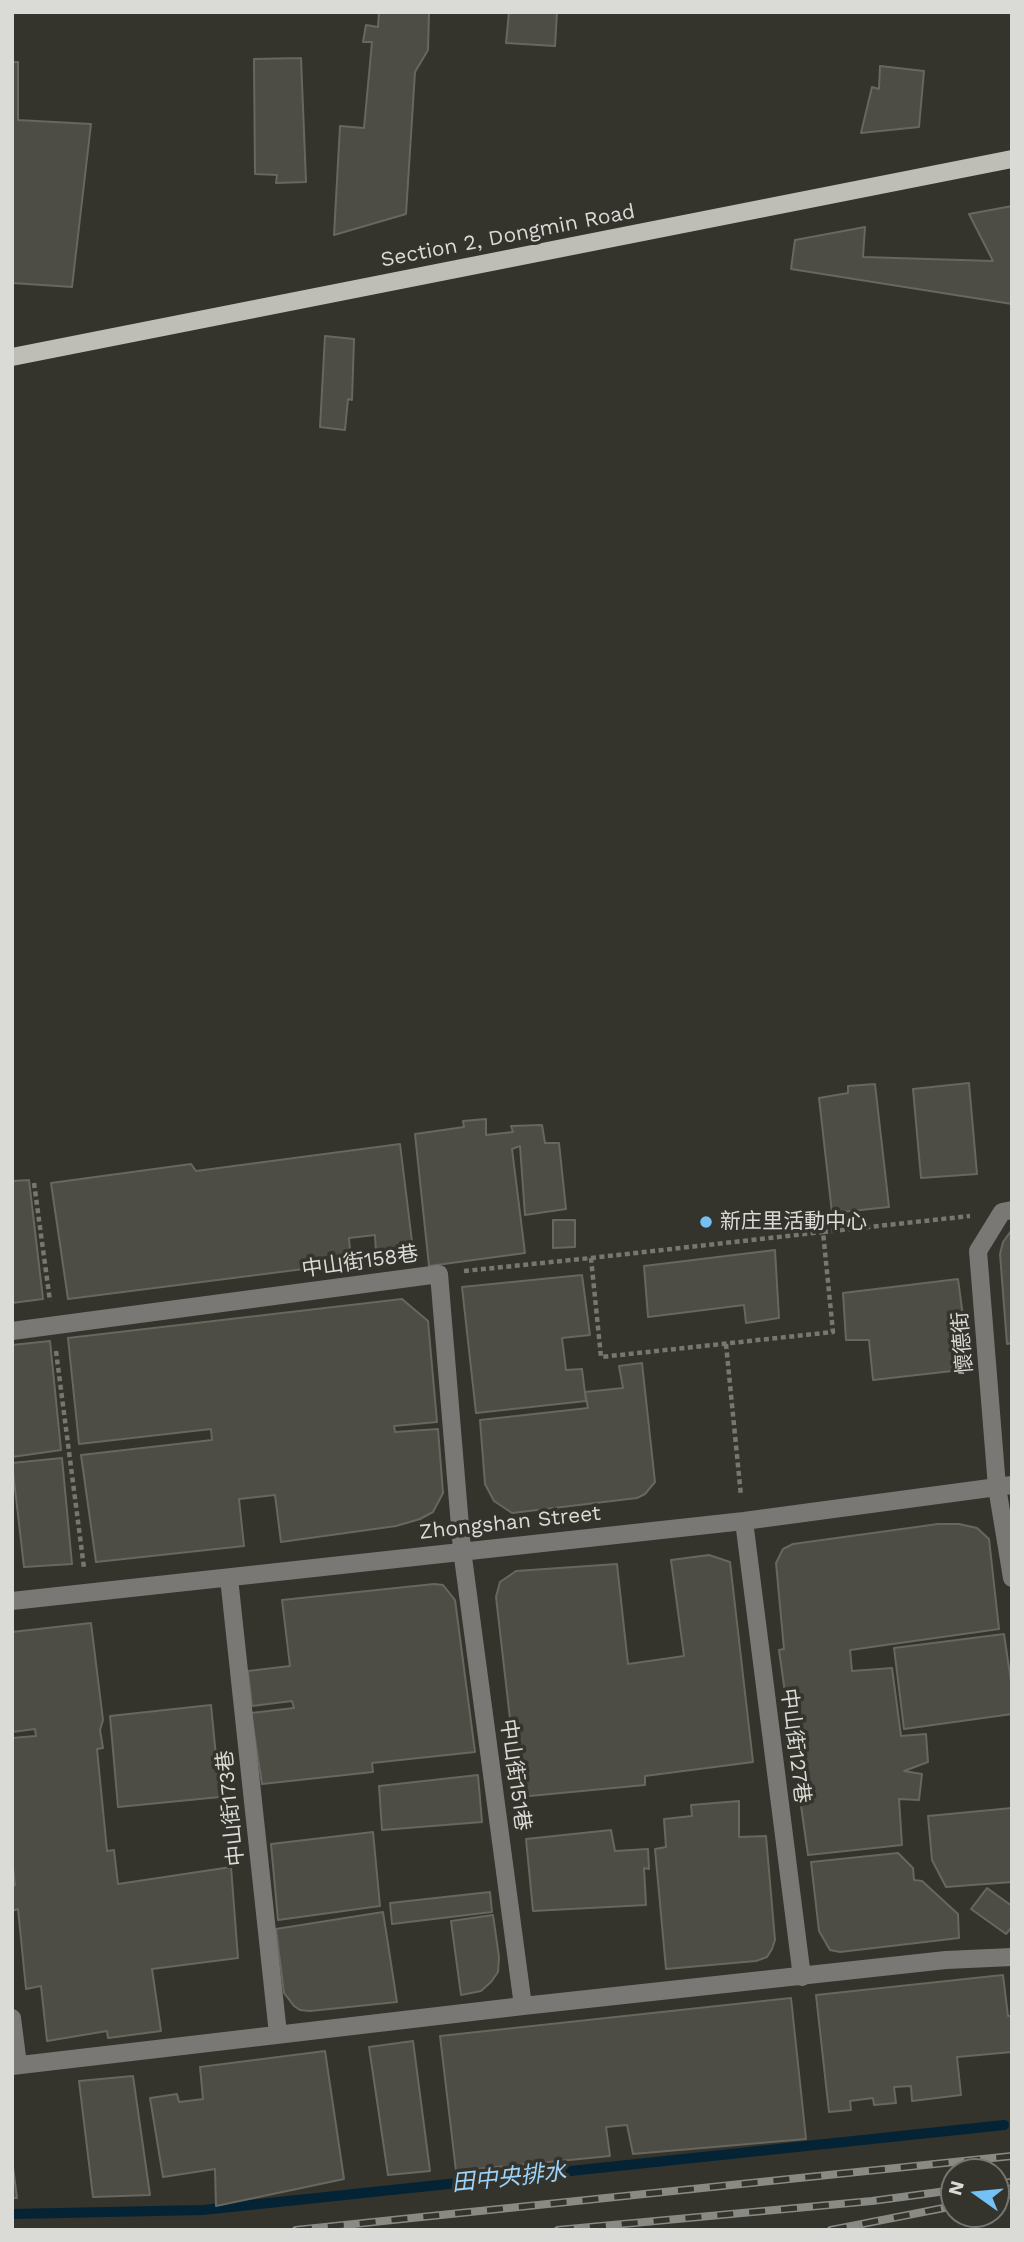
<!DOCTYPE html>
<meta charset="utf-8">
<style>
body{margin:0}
#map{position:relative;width:1024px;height:2242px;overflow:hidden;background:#34342d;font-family:"Work Sans",sans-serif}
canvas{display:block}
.frame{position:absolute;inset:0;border:14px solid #dadad6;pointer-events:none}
.north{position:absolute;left:940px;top:2158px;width:70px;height:70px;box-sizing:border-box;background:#34342d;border:2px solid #767671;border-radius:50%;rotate:285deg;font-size:19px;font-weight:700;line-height:28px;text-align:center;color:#dadad6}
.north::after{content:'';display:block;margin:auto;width:24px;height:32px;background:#73c1f5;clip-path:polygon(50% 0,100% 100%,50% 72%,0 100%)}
</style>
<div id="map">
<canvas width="1024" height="2242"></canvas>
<div class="frame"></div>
<div class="north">N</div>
</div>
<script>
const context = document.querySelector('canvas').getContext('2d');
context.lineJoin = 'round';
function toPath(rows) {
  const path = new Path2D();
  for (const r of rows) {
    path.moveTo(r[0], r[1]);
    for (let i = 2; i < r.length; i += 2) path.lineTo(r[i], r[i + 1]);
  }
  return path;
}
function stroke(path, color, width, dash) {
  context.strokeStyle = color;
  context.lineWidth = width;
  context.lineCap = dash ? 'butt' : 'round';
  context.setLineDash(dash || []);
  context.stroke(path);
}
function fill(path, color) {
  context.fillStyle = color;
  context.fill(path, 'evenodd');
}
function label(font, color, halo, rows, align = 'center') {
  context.font = font + ' "Work Sans","Noto Sans TC",sans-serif';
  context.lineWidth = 7;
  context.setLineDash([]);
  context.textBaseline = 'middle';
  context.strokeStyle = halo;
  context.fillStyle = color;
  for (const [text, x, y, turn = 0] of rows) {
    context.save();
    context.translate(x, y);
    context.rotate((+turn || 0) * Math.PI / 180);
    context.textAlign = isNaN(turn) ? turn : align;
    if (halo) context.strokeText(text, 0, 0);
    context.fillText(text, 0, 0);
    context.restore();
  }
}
stroke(toPath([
 [12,2214,203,2210,1004,2125]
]), '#042335', 10);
const building = toPath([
 [379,12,429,12,428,50,415,72,406,214,334,235,340,126,364,128,372,42,363,42,366,25,378,27,379,12],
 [509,12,557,12,555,46,506,43,509,12],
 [301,58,306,182,276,183,277,175,255,174,254,59,301,58],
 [12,62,18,62,18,120,91,124,72,287,12,283,12,62],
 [880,66,924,71,919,127,861,133,872,87,879,89,880,66],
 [1012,206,1012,304,791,269,795,240,865,227,863,257,993,261,969,214,1012,206],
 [325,336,354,339,352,400,348,399,345,430,320,427,325,336],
 [969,1083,977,1174,921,1178,913,1089,969,1083],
 [875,1084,889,1207,832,1213,819,1098,848,1093,848,1086,875,1084],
 [486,1119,486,1135,513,1132,511,1126,542,1125,545,1143,559,1143,566,1209,525,1215,520,1146,512,1149,525,1253,429,1266,415,1134,464,1127,463,1121,486,1119],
 [400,1144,414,1258,389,1257,388,1251,376,1253,375,1235,349,1238,351,1263,68,1299,51,1183,191,1164,196,1171,400,1144],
 [29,1180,43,1299,12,1303,12,1181,29,1180],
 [553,1220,575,1220,575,1247,553,1248,553,1220],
 [1011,1231,1012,1343,1007,1344,1000,1254,1003,1242,1011,1231],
 [775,1250,779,1318,746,1323,744,1305,648,1317,644,1266,775,1250],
 [582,1275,590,1335,562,1338,566,1370,582,1369,586,1401,476,1413,462,1287,582,1275],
 [958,1279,970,1369,873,1380,869,1340,846,1340,843,1293,958,1279],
 [402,1299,428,1321,437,1422,394,1426,395,1432,438,1429,443,1493,433,1512,420,1519,396,1526,281,1542,275,1495,239,1499,244,1546,96,1562,81,1455,212,1440,211,1429,79,1444,68,1338,402,1299],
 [50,1341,61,1450,12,1457,12,1345,50,1341],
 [642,1363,655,1482,645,1494,637,1498,512,1513,494,1501,485,1484,480,1420,588,1408,585,1392,623,1388,619,1366,642,1363],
 [62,1458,72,1564,24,1567,12,1463,62,1458],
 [938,1524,959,1524,977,1528,989,1539,999,1629,850,1650,852,1671,892,1668,901,1736,926,1734,928,1762,904,1771,922,1774,919,1800,899,1799,902,1845,808,1855,779,1650,784,1649,776,1563,783,1549,793,1544,938,1524],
 [709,1555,730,1562,753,1762,645,1776,645,1785,519,1797,496,1597,500,1582,516,1571,617,1564,628,1664,684,1656,671,1560,709,1555],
 [434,1584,443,1585,455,1600,475,1752,372,1763,373,1772,262,1784,251,1713,294,1708,292,1701,252,1706,248,1671,290,1666,282,1600,434,1584],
 [91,1623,103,1720,100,1730,103,1748,97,1749,107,1851,114,1850,118,1884,231,1867,238,1958,152,1969,161,2031,108,2038,107,2031,47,2041,41,1986,26,1989,18,1909,12,1911,12,1886,15,1885,12,1859,12,1738,36,1736,35,1729,12,1732,12,1632,91,1623],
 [1004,1634,1012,1688,1012,1714,904,1729,894,1648,1004,1634],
 [211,1705,220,1797,118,1807,110,1716,211,1705],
 [478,1775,482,1822,382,1830,379,1786,478,1775],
 [739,1801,739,1837,766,1836,775,1940,772,1949,767,1957,756,1961,666,1969,655,1849,666,1847,664,1819,692,1816,691,1805,739,1801],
 [1012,1808,1012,1882,946,1887,932,1860,928,1816,1012,1808],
 [611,1830,615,1851,648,1849,649,1869,644,1868,646,1905,533,1911,526,1839,611,1830],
 [373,1832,380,1906,278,1920,271,1844,373,1832],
 [898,1853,913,1868,914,1880,922,1881,958,1914,959,1938,840,1952,830,1950,819,1931,811,1862,898,1853],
 [987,1888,1012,1906,1012,1927,1006,1934,971,1909,987,1888],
 [490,1892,492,1912,392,1924,390,1903,490,1892],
 [383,1912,397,2002,310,2011,300,2010,294,2006,284,1993,276,1929,383,1912],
 [493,1915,499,1957,498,1972,491,1982,481,1991,461,1995,451,1921,493,1915],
 [1003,1975,1008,2016,1012,2016,1012,2052,957,2057,961,2095,912,2101,911,2086,894,2087,896,2103,874,2105,873,2098,850,2101,851,2110,829,2112,816,1995,1003,1975],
 [791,1998,806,2139,633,2154,627,2125,606,2127,610,2156,456,2171,440,2036,791,1998],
 [413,2041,430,2171,388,2175,369,2047,413,2041],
 [325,2051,344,2179,216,2206,215,2169,163,2177,150,2098,177,2094,179,2102,203,2099,200,2067,325,2051],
 [133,2076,150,2195,93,2197,79,2081,133,2076],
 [12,2159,17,2198,12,2198,12,2159]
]);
fill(building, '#4d4c45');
stroke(building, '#67675f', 2);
stroke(toPath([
 [34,1183,50,1301],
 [591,1258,823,1232],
 [464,1271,591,1258,601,1357,833,1332,823,1232,970,1216],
 [726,1344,741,1496],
 [56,1351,84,1568]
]), '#777771', 4.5, [5, 3.5]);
stroke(toPath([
 [1012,1210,1002,1212,978,1251,997,1487,1012,1578],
 [12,1331,439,1274,462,1550,523,2006],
 [744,1521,802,1977],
 [229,1578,278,2034],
 [12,1601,744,1521,1012,1485],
 [12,2018,18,2065],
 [12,2066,523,2006,946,1960,1012,1957]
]), '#797875', 18);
stroke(toPath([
 [12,357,1012,159]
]), '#bebdb6', 18);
const rail = toPath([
 [996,2184,1012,2182],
 [996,2197,1012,2194],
 [296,2230,1012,2156],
 [558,2230,872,2201,954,2190],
 [831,2230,954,2206]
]);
stroke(rail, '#8a8a85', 8);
stroke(rail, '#34342d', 5, [16]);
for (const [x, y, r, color] of [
 [706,1222,7,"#73c1f5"]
]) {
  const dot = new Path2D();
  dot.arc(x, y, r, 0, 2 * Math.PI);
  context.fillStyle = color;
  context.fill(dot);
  stroke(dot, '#34342d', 2.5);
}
label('21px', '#dadad6', '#34342d', [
 ["Section 2, Dongmin Road",508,236,-11],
 ["中山街158巷",360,1262,-8],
 ["懷德街",963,1343,-95],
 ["Zhongshan Street",510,1523,-6],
 ["中山街127巷",795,1746,83],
 ["中山街151巷",515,1775,82],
 ["中山街173巷",231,1808,-96]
]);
label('21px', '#dadad6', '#34342d', [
 ["新庄里活動中心",720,1222]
], 'left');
label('italic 23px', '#9cd4fb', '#34342d', [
 ["田中央排水",509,2178,-6]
]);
</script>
